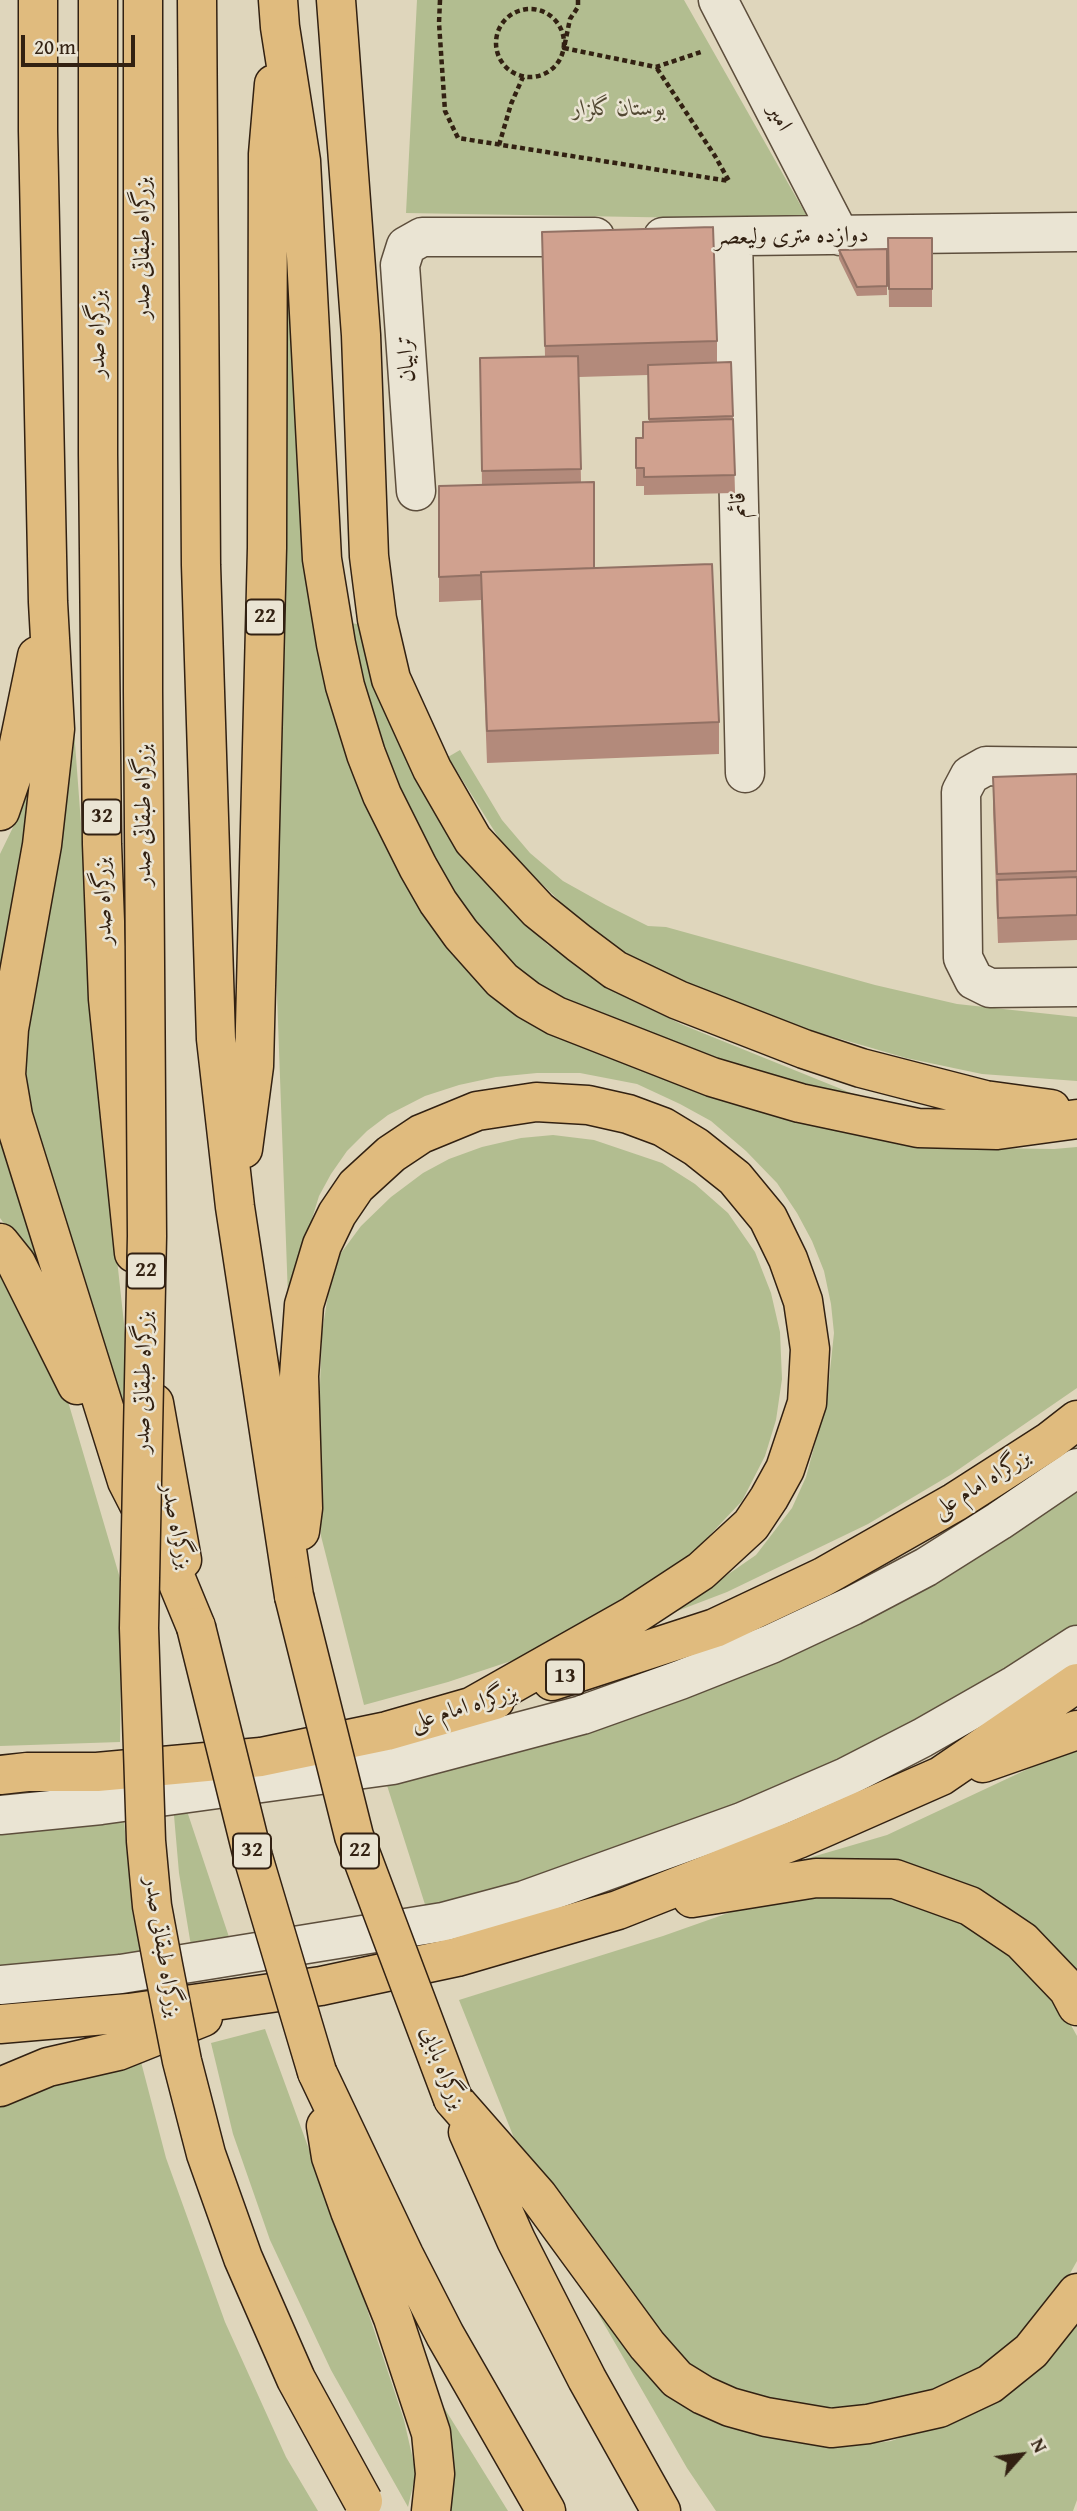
<!DOCTYPE html>
<meta charset="utf-8">
<style>
body{margin:0}
#map{position:relative;width:1077px;height:2511px;overflow:hidden;background:#dfd6bc;font-family:"Gentium Book Plus",serif}
canvas{display:block}
.north{position:absolute;left:986px;top:2420px;width:70px;height:70px;-webkit-text-stroke:5px #eae4d3;paint-order:stroke;rotate:62deg;font-size:19px;font-weight:700;line-height:28px;text-align:center;color:#322112}
.north::after{content:'';display:block;margin:auto;width:24px;height:32px;background:#322112;clip-path:polygon(50% 0,100% 100%,50% 72%,0 100%)}
.scale{position:absolute;left:21px;top:35px;width:114px;height:32px;box-sizing:border-box;border:4px solid #322112;border-top:0;padding-left:9px;font-size:21px;line-height:24px;white-space:nowrap;color:#322112;-webkit-text-stroke:5px #eae4d3;paint-order:stroke}
</style>
<div id="map">
<canvas width="1077" height="2511"></canvas>
<div class="north">N</div>
<div class="scale">20 m</div>
</div>
<script>
const context = document.querySelector('canvas').getContext('2d');
context.lineJoin = 'round';
function fill(path, color) {
  context.fillStyle = color;
  context.fill(path, 'evenodd');
}
function toPath(rows) {
  const path = new Path2D();
  for (const r of rows) {
    if (r.length === 3) {
      path.moveTo(r[0] + r[2], r[1]);
      path.arc(r[0], r[1], r[2], 0, 2 * Math.PI);
      continue;
    }
    path.moveTo(r[0], r[1]);
    for (let i = 2; i < r.length; i += 2) path.lineTo(r[i], r[i + 1]);
  }
  return path;
}
function stroke(path, color, width, dash) {
  context.strokeStyle = color;
  context.lineWidth = width;
  context.lineCap = dash ? 'butt' : 'round';
  context.setLineDash(dash || []);
  context.stroke(path);
}
function label(font, color, halo, rows, align = 'center') {
  context.font = font + ' "Gentium Book Plus",Amiri,serif';
  context.lineWidth = 5;
  context.setLineDash([]);
  context.textBaseline = 'middle';
  context.strokeStyle = halo;
  context.fillStyle = color;
  for (const [text, x, y, turn = 0] of rows) {
    context.save();
    context.translate(x, y);
    context.rotate((+turn || 0) * Math.PI / 180);
    context.textAlign = isNaN(turn) ? turn : align;
    if (halo) context.strokeText(text, 0, 0);
    context.fillText(text, 0, 0);
    context.restore();
  }
}
fill(toPath([
 [417,0,684,0,809,220,406,213],
 [287,227,321,650,504,999,981,1148,1054,1149,1077,1147,1077,1388,952,1474,868,1524,727,1592,672,1613,756,1555,792,1508,806,1477,827,1399,834,1333,831,1304,824,1271,812,1241,797,1213,777,1183,746,1151,711,1121,680,1104,637,1084,580,1073,537,1073,496,1077,459,1085,425,1096,388,1115,367,1131,347,1151,331,1174,319,1196,288,1297,275,940],
 [342,623,362,624,383,701,402,751,428,801,451,839,501,900,548,945,631,1000,683,1025,851,1093,927,1115,753,1075,561,1006,499,961,404,816],
 [74,730,85,877,92,1029,125,1333,123,1431,19,1078],
 [460,750,502,820,530,853,563,881,606,905,648,926,666,927,875,985,957,1004,1077,1017,1077,1081,982,1074,906,1058,803,1028,655,970,628,955,582,923,505,848,448,757],
 [39,757,0,990,0,854,19,815,31,768],
 [0,1110,79,1372,22,1249,0,1218],
 [553,1135,594,1140,662,1163,695,1184,728,1213,755,1252,771,1293,780,1332,782,1379,776,1420,765,1456,742,1501,689,1557,629,1604,523,1657,448,1682,364,1705,321,1536,317,1464,322,1332,329,1289,341,1253,361,1226,391,1197,423,1173,449,1159,482,1147,521,1138],
 [0,1270,62,1381,122,1585,120,1742,0,1746],
 [1077,1479,1077,1634,740,1815,429,1917,384,1776,573,1728],
 [1077,1746,1077,1978,983,1894,941,1874,896,1862,761,1872,887,1835],
 [184,1802,235,1955,193,1958,179,1873,173,1804],
 [123,1809,132,1910,142,1961,0,1975,0,1822],
 [834,1888,914,1899,999,1938,1053,1993,1077,2036,1077,2261,1059,2293,1033,2325,975,2372,933,2393,878,2408,823,2411,756,2400,687,2369,518,2148,459,2000,663,1936,748,1906],
 [265,2029,363,2297,404,2420,416,2473,408,2507,331,2370,270,2240,233,2134,211,2043],
 [140,2058,166,2158,225,2322,286,2457,318,2511,0,2511,0,2102],
 [589,2298,627,2351,656,2380,727,2422,790,2442,845,2447,891,2441,950,2420,1077,2319,1077,2500,1073,2511,716,2511,687,2468],
 [435,2393,508,2511,448,2511]
]), '#b2bd90');
const minor = toPath([
 [718,0,840,236],
 [663,237,1077,232],
 [733,238,745,773],
 [416,491,400,265,406,246,422,237,595,237],
 [1077,767,986,766,970,775,961,792,963,958,974,980,990,988,1077,987],
 [0,1815,101,1805,393,1765,582,1715,680,1680,771,1644,852,1606,926,1567,999,1521,1077,1468],
 [0,1985,121,1974,443,1922,525,1900,742,1822,846,1777,922,1738,1015,1685,1077,1645]
]);
const highway = toPath([
 [38,0,38,131,48,602,55,729,42,845,9,1029,6,1075,13,1116,127,1481,172,1569,196,1627],
 [98,0,98,454,102,844,108,999,134,1253],
 [197,0,201,565,216,1039,235,1207,294,1596],
 [278,0,280,27,301,161,322,559,336,644,345,686,366,754,382,795,418,867,438,902,461,934,502,980,528,1000,556,1016,712,1077,749,1088,800,1103,918,1128,997,1130,1077,1119],
 [336,0,361,335,369,556,377,619,391,679,432,769,473,840,538,910,579,943,615,970,678,1000,804,1049,861,1068,985,1100,1051,1109],
 [0,811,13,773,37,656],
 [243,1149,254,1066,267,548,268,154,274,84],
 [0,1243,16,1263,77,1385],
 [154,1403,182,1560],
 [300,1531,303,1508,299,1376,304,1305,322,1245,337,1214,356,1186,391,1154,421,1134,477,1111,536,1102,588,1105,628,1114,663,1127,696,1147,735,1178,768,1218,788,1259,803,1301,810,1349,807,1403,785,1469,769,1498,751,1525,701,1571,634,1615,471,1707],
 [552,1681,715,1628,823,1577,955,1502,1050,1441,1077,1420],
 [983,1763,1077,1730],
 [0,1775,27,1772,97,1772,261,1757,387,1731,495,1700],
 [692,1898,816,1878,895,1879,970,1906,1022,1941,1068,1989,1077,2006],
 [0,2024,129,2013,321,1986,457,1957,618,1910,798,1839,941,1776,1077,1683],
 [317,2072,404,2255,445,2335,546,2511],
 [0,2087,48,2067,118,2051,203,2017],
 [453,2099,538,2196,647,2345,677,2379,703,2395,730,2407,766,2417,831,2428,868,2424,939,2408,990,2384,1031,2351,1077,2293],
 [326,2126,331,2157,350,2211,393,2318,431,2433,435,2474,431,2511],
 [468,2132,516,2240,587,2379,661,2511]
]);
stroke(minor, '#5d4e3c', 41);
stroke(highway, '#322112', 41);
stroke(toPath([
 [440,0,439,23,445,111,458,138,729,181,715,156,656,67],
 [578,0,578,7,570,19,564,48,656,67,701,52],
 [530,43,34],
 [499,145,511,104,523,77]
]), '#322112', 4.5, [5, 3.5]);
stroke(minor, '#eae4d3', 38);
stroke(highway, '#e0bb7e', 38);
const highwayBridge = toPath([
 [143,0,143,691,147,1236,139,1628,146,1841,152,1906,163,1965,182,2061,206,2154,243,2258,296,2379,363,2501],
 [294,1596,354,1836,453,2099],
 [196,1627,253,1857,317,2072]
]);
stroke(highwayBridge, '#322112', 41, []);
stroke(highwayBridge, '#e0bb7e', 38);
fill(toPath([
 [542,232,717,341,717,363,733,416,735,493,644,495,644,486,636,486,636,438,643,438,643,422,649,422,648,375,579,377,581,482,594,568,719,722,719,754,487,763,481,600,439,602,439,486,482,485,480,358,545,356],
 [888,238,932,238,932,307,889,307],
 [887,249,887,295,857,296,839,259,839,250],
 [1077,774,1077,940,998,943,993,809,993,777]
]), '#b38a7b');
const building = toPath([
 [713,227,717,341,545,346,542,232,713,227],
 [888,238,932,238,932,289,889,289,888,238],
 [887,249,887,286,857,287,839,250,887,249],
 [578,356,581,469,482,471,480,358,578,356],
 [731,362,733,416,649,419,648,365,731,362],
 [733,419,735,475,644,477,644,468,636,468,636,438,643,438,643,422,733,419],
 [594,482,594,568,481,572,481,575,439,577,439,486,594,482],
 [712,564,719,722,487,731,481,572,712,564],
 [1077,774,1077,871,997,874,993,777,1077,774],
 [1077,877,1077,915,998,918,997,880,1077,877]
]);
fill(building, '#d0a18f');
stroke(building, '#927164', 2);
for (const [x, y, w] of [
 [265,617,38],
 [102,817,38],
 [146,1271,38],
 [565,1677,38],
 [252,1851,38],
 [360,1851,38]
]) {
  const box = new Path2D();
  box.roundRect(x - w / 2, y - 17.5, w, 35, 5);
  context.fillStyle = '#eae4d3';
  context.fill(box);
  stroke(box, '#322112', 2);
}
label('bold 21px', '#322112', null, [
 ["22",265,617],
 ["32",102,817],
 ["22",146,1271],
 ["13",565,1677],
 ["32",252,1851],
 ["22",360,1851]
]);
label('italic 23px', '#524832', '#eae4d3', [
 ["بوستان گلزار",619,109]
]);
label('23px', '#322112', '#eae4d3', [
 ["امیر",779,118,63],
 ["دوازده متری ولیعصر",792,237,-1],
 ["بزرگراه طبقاتی صدر",143,248,-90],
 ["بزرگراه صدر",98,334,-90],
 ["ترابیان",407,359,-94],
 ["قائم",739,505,-91],
 ["بزرگراه طبقاتی صدر",144,815,-90],
 ["بزرگراه صدر",104,901,-92],
 ["بزرگراه طبقاتی صدر",144,1382,-89],
 ["بزرگراه امام علی",982,1484,-32],
 ["بزرگراه صدر",176,1526,79],
 ["بزرگراه امام علی",464,1708,-17],
 ["بزرگراه طبقاتی صدر",162,1947,81],
 ["بزرگراه بابایی",442,2068,69]
]);
</script>
